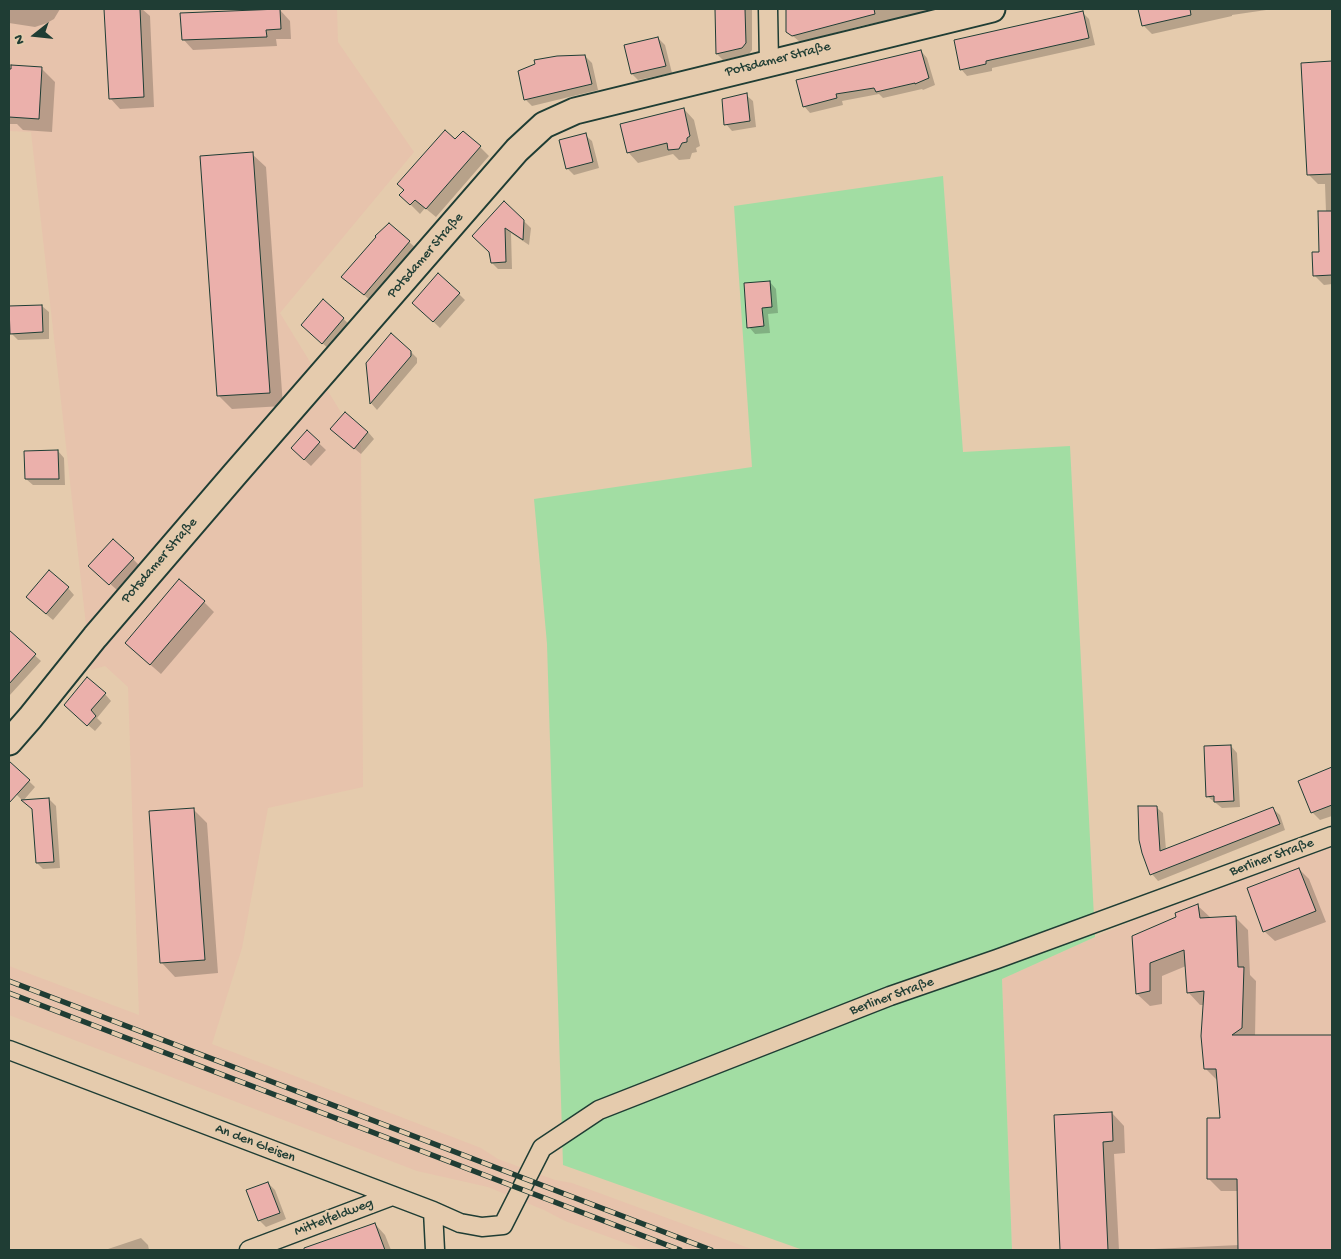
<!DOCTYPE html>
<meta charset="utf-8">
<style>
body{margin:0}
#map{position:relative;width:1341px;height:1259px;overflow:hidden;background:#e5cbad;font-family:"Gochi Hand",sans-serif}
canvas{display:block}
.frame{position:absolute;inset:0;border:10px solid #1f3d34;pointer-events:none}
.north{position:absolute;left:10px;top:10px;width:50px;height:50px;-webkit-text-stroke:4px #e5cbad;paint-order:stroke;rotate:254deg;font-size:14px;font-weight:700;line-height:20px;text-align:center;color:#1f3d34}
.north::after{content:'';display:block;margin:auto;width:18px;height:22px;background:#1f3d34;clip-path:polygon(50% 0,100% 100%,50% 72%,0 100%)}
</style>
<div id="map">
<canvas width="1341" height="1259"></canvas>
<div class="frame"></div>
<div class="north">N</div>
</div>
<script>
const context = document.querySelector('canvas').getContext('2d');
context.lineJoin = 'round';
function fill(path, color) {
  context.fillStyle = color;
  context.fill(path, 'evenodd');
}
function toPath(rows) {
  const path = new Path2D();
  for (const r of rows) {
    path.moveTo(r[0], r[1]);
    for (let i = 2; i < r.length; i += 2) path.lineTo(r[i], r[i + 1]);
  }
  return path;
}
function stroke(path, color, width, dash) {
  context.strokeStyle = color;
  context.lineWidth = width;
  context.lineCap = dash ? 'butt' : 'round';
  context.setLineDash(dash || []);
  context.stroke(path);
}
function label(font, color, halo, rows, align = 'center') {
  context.font = font + ' "Gochi Hand",sans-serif';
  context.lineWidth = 5;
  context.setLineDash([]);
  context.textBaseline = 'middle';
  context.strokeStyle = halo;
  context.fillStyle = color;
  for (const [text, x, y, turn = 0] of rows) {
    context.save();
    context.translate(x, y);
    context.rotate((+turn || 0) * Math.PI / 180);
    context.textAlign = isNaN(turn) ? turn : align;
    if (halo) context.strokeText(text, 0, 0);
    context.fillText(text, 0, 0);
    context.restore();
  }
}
fill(toPath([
 [9,9,337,9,338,42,414,152,280,313,361,445,363,787,268,808,242,948,212,1044,481,1148,498,1159,555,1180,572,1183,754,1250,644,1250,565,1221,544,1210,488,1187,417,1171,9,1015,9,966,139,1015,128,687,105,666,91,670,31,132,9,131],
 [1332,836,1332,1250,1012,1250,1002,979,1095,937]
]), '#e7c3ac');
fill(toPath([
 [943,176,963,452,1070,446,1095,937,1002,979,1012,1250,803,1250,563,1165,547,644,534,499,752,467,734,206]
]), '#a2dda3');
fill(toPath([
 [9,9,60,9,54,19,47,23,35,27,9,23],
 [105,9,142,9,150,16,154,107,120,109,110,98],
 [716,9,752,9,752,50,749,54,723,60,717,54],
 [787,9,939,9,861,26,800,42,787,31],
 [1139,9,1273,9,1232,15,1232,16,1152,34,1143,25],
 [280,10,290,21,291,39,276,39,277,46,193,50,183,39],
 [1082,12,1089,19,1095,45,992,68,992,71,967,76,961,69],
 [658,38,665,45,672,73,638,80,632,74],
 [921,51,927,58,935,85,923,90,922,89,883,98,879,94,842,101,843,105,810,113,804,106],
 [585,56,592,63,598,90,532,106,525,99],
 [1331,63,1332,284,1324,285,1314,275,1320,253,1326,212,1325,184,1318,184,1309,175],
 [41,68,55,82,52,132,23,130,17,124,9,124,9,70],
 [746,95,753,101,756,127,732,131,726,124],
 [684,109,694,120,700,146,696,148,697,152,692,153,690,159,679,160,673,154,638,163,628,152],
 [585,135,592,141,599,168,574,175,567,168],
 [456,141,480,147,489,156,436,217,425,208,420,214,410,204],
 [252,154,266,167,283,406,232,409,218,395],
 [504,202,531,228,529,245,511,233,512,269,498,269,492,263],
 [409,242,416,248,371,301,350,283],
 [770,282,776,289,778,313,768,314,770,333,755,334,749,327],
 [459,294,465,300,440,328,420,309],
 [324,301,350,325,329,349,309,332],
 [42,306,49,312,49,339,18,340,11,333],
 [410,351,417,358,417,363,377,410,371,403,367,364],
 [307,432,326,450,311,466,299,455],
 [368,432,374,439,361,454,338,435],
 [58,451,64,458,65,485,33,485,26,479],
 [133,559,139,565,117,590,97,572],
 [68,588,74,595,53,620,34,604],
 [204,602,214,612,161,674,137,653],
 [9,635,12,635,41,661,9,696],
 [105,694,111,701,97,718,102,723,95,731,72,711],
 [1231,746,1237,753,1240,807,1222,808,1207,796],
 [14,767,35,787,23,801,9,787,9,773],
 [1332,769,1332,816,1320,820,1312,812,1300,782],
 [49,799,56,806,60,868,43,869,37,863],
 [1156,807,1163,813,1166,850,1273,809,1280,815,1285,830,1158,881,1152,874],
 [193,809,207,823,218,973,175,977,162,963],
 [1299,869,1309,879,1326,922,1275,941,1264,931],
 [1198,906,1211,918,1236,918,1248,930,1250,975,1256,981,1255,1037,1332,1036,1332,1250,1132,1250,1239,1245,1238,1191,1221,1191,1209,1179,1221,1119,1218,1081,1205,1068,1204,1005,1200,1005,1188,992,1186,966,1162,976,1162,1004,1150,1006,1137,994,1134,937,1177,918],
 [1112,1113,1124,1126,1125,1153,1114,1154,1119,1250,1061,1250,1055,1116],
 [268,1183,275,1190,286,1219,266,1227,259,1220],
 [375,1224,385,1235,391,1250,316,1250,314,1246],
 [141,1238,148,1245,149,1250,108,1250,108,1249]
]), '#0003');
const building = toPath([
 [104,9,140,9,144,97,109,99,104,9],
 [280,9,281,29,266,30,267,37,182,40,180,13,280,9],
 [715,9,745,9,746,43,742,48,716,54,715,9],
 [786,9,874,9,875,14,792,36,786,32,786,9],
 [1138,9,1190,9,1191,15,1142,26,1138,9],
 [1083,11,1089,38,986,61,986,64,960,70,954,40,1083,11],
 [658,37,666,66,631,74,624,45,658,37],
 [921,50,929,78,915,84,915,83,876,92,874,88,836,94,837,98,803,107,796,80,921,50],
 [585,55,592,84,524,100,518,71,535,64,534,60,557,56,585,55],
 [1332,61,1332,174,1307,175,1301,63,1332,61],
 [11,65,42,67,39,119,9,117,9,69,11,69,11,65],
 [747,93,750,121,724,125,722,99,747,93],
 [684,108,690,136,687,138,687,142,682,143,679,149,668,150,667,143,627,153,620,124,684,108],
 [445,130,455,139,463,131,481,146,426,209,415,200,410,205,399,195,404,190,397,184,445,130],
 [586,133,593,162,566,169,559,140,586,133],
 [253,152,270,393,217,396,200,156,253,152],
 [504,201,524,220,523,240,505,228,506,262,491,263,489,252,472,236,504,201],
 [1318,211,1332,211,1332,275,1313,276,1312,252,1319,252,1318,211],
 [389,223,410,241,364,295,341,277,376,237,375,236,389,223],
 [438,273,460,293,433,322,412,303,438,273],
 [770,281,772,307,762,308,764,326,747,328,744,283,770,281],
 [323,299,344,318,322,344,301,325,323,299],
 [42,305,43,332,10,334,9,306,42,305],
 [391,333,411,351,411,356,370,404,366,363,391,333],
 [345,412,368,432,354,449,330,429,345,412],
 [307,430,320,442,304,460,291,448,307,430],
 [58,450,59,479,25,479,24,451,58,450],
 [113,539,134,558,109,585,88,566,113,539],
 [49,570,69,587,46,614,26,597,49,570],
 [179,579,205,601,150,665,125,643,179,579],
 [9,630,36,654,9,684,9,630],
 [87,677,106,693,91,710,96,716,87,726,64,705,87,677],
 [1231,745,1234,801,1214,802,1214,796,1206,797,1204,746,1231,745],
 [9,761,30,780,9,803,9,761],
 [1332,767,1332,805,1311,813,1298,781,1332,767],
 [49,798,54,862,36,863,32,809,21,800,49,798],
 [1138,806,1157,806,1160,851,1273,807,1280,824,1150,875,1142,853,1139,840,1138,806],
 [194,808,205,960,160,963,149,811,194,808],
 [1299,868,1316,911,1263,932,1247,888,1299,868],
 [1198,904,1200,918,1236,916,1238,967,1244,967,1242,1028,1232,1035,1332,1035,1332,1250,1238,1250,1237,1179,1207,1179,1207,1118,1220,1118,1216,1069,1204,1069,1201,1036,1204,991,1187,993,1184,950,1150,963,1150,991,1136,994,1132,936,1176,917,1175,913,1198,904],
 [1112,1112,1113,1141,1103,1142,1108,1250,1060,1250,1054,1115,1112,1112],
 [268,1182,280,1213,258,1221,246,1190,268,1182],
 [375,1223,385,1250,304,1250,304,1248,375,1223]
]);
fill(building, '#ebb0ab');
stroke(building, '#1f3d34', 1);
const street = toPath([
 [768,9,769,62],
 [9,1050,433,1211,460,1223,482,1227,503,1225,542,1148,599,1110,890,996,997,959,1332,836],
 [433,1211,435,1250],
 [249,1250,392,1196]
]);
const secondary = toPath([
 [9,742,30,718,95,637,235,474,517,150,544,125,575,111,992,9]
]);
stroke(street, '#1f3d34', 21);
stroke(secondary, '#1f3d34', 29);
stroke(street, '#e5cbad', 18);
stroke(secondary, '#e5cbad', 25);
const rail = toPath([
 [9,981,711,1250],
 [9,993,680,1250]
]);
stroke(rail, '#1f3d34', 5.5);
stroke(rail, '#e5cbad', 4, [11]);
label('14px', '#1f3d34', '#e5cbad', [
 ["Potsdamer Straße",778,60,-14],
 ["Potsdamer Straße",426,256,-49],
 ["Potsdamer Straße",160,561,-49],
 ["Berliner Straße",1272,858,-20],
 ["Berliner Straße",892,997,-20],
 ["An den Gleisen",255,1144,21],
 ["Mittelfeldweg",334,1218,-21]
]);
</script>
